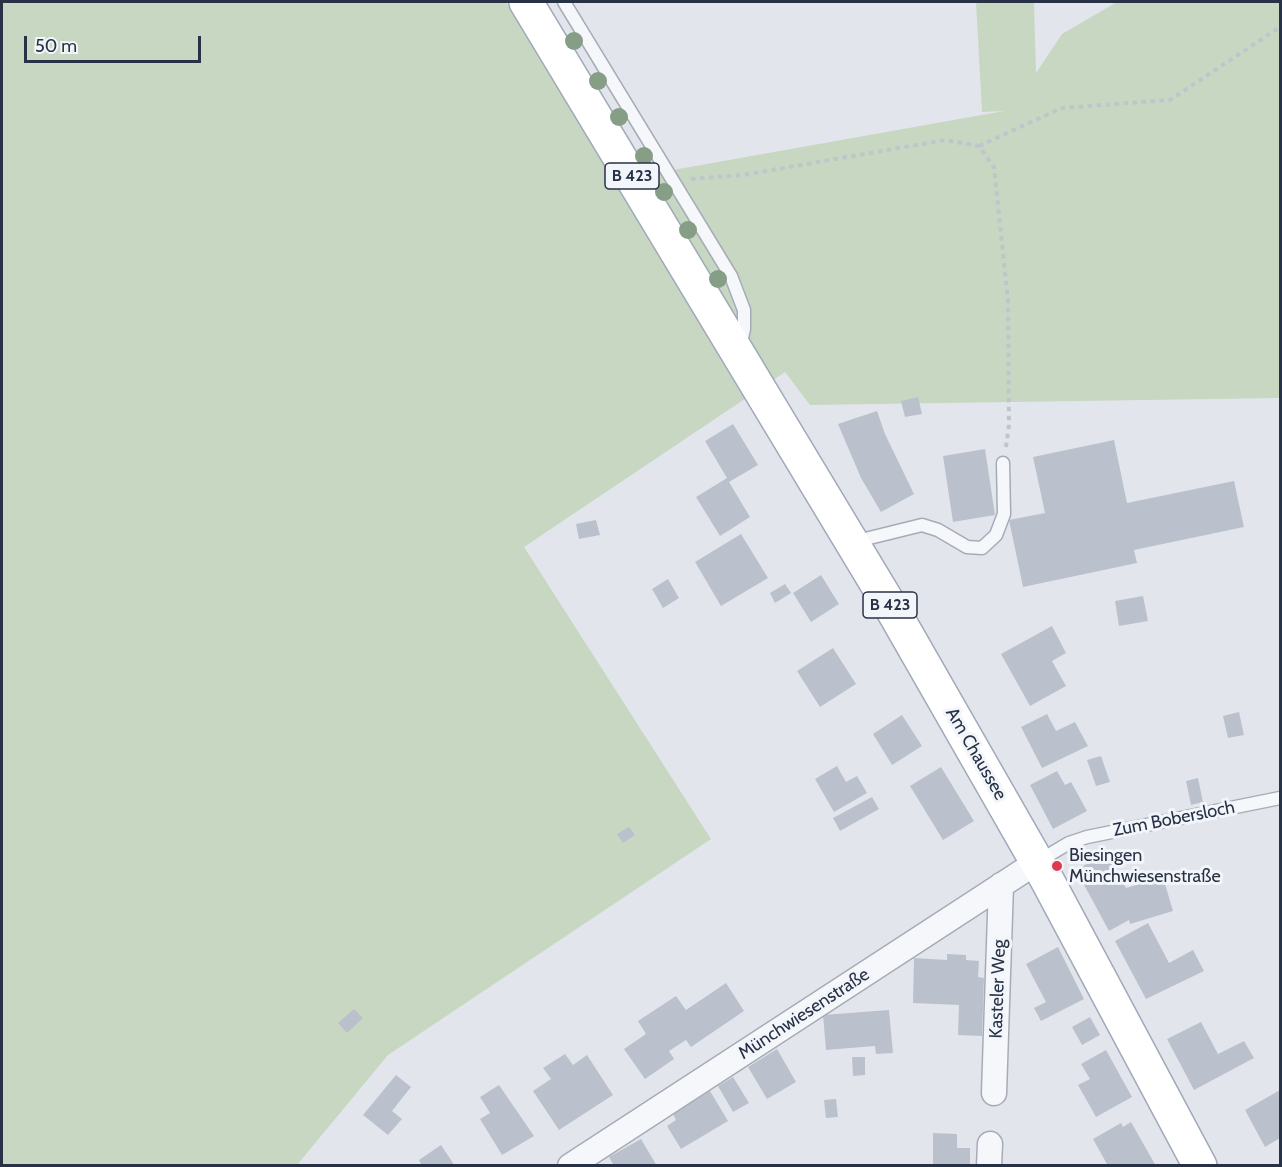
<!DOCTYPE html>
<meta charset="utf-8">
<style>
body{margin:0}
#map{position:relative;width:1282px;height:1167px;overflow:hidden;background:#e2e6ec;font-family:Cabin,sans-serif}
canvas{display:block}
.frame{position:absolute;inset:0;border:3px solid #283246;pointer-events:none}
.scale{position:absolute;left:24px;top:36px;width:177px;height:27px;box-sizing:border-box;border:3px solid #283246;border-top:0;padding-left:8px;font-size:18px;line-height:21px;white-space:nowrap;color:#283246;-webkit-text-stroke:4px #f2f5f9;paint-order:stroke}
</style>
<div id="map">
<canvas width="1282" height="1167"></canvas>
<div class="frame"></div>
<div class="scale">50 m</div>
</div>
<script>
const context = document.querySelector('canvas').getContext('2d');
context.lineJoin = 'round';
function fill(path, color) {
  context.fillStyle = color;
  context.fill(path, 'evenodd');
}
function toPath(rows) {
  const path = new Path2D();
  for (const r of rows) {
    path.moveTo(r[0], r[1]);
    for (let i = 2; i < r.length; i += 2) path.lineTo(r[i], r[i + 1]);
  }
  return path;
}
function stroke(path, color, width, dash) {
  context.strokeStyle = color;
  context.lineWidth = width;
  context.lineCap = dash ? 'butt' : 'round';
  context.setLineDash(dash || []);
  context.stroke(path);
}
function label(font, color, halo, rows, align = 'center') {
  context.font = font + ' Cabin,sans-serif';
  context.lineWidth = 6;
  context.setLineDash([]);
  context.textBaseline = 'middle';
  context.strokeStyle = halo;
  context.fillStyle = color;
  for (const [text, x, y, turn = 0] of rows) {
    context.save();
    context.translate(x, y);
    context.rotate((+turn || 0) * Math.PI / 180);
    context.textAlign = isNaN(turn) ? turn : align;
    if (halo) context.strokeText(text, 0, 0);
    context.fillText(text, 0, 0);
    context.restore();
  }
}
fill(toPath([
 [2,2,506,2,617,180,1004,111,982,112,976,2,1034,2,1036,73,1062,34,1117,2,1280,2,1280,398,810,405,785,372,524,547,711,839,388,1055,297,1165,2,1166]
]), '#c7d7c2');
fill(toPath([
 [918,397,922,414,905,417,901,401],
 [877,411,885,434,914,494,881,512,861,478,838,424],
 [733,424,758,465,729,482,750,517,720,536,696,497,727,478,705,441],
 [1114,440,1127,503,1234,481,1244,527,1134,550,1137,563,1023,587,1009,520,1045,513,1033,457],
 [985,449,995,515,953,522,943,456],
 [596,520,600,535,579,539,576,524],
 [741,534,768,578,721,606,695,562],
 [821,575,839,604,811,622,793,593],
 [668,579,679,598,663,608,652,589],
 [785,584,791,593,775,603,770,593],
 [1143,596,1148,621,1119,626,1115,601],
 [1052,626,1066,653,1052,661,1066,686,1030,706,1001,654],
 [833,648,856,684,820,707,797,671],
 [1239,712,1244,735,1228,738,1223,716],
 [1047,714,1056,731,1075,722,1088,746,1042,768,1021,727],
 [902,715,922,746,892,765,873,734],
 [1101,756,1110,782,1096,786,1087,760],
 [837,766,846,782,857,776,867,793,834,812,815,779],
 [941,767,974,821,943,840,910,786],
 [1057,771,1065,785,1071,782,1087,811,1053,829,1030,785],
 [1198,778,1203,802,1191,805,1186,781],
 [872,797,879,809,840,831,833,818],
 [629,827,635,835,623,843,617,834],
 [1107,853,1126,888,1163,877,1173,911,1130,924,1129,920,1109,931,1076,870],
 [1148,923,1169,963,1193,950,1204,971,1146,999,1115,941],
 [1058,947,1084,999,1041,1021,1034,1008,1046,1002,1026,964],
 [947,954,966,955,966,960,979,961,978,977,984,978,982,1036,958,1035,959,1005,913,1003,914,958,947,960],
 [726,983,744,1011,691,1047,686,1040,669,1051,674,1059,645,1079,624,1049,646,1034,638,1021,676,996,686,1010],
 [354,1009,363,1018,347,1033,338,1023],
 [889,1010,893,1053,876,1054,875,1046,826,1050,823,1015],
 [1090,1017,1100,1035,1082,1045,1072,1027],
 [1201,1022,1218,1054,1244,1041,1254,1058,1194,1090,1167,1039],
 [777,1049,796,1082,767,1099,748,1067],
 [1106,1050,1132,1097,1096,1117,1078,1085,1090,1079,1081,1064],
 [565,1054,573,1065,587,1055,613,1095,559,1130,533,1091,551,1079,543,1068],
 [852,1057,865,1057,865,1075,853,1076],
 [396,1075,411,1087,392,1111,402,1119,388,1135,363,1115],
 [733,1077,749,1103,733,1112,718,1086],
 [499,1085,534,1136,502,1155,480,1119,490,1113,480,1097],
 [1280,1090,1280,1138,1265,1147,1245,1110],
 [710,1091,728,1121,681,1149,667,1126,676,1120,673,1114],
 [836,1099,838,1117,826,1118,824,1100],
 [1131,1122,1156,1166,1108,1166,1093,1139,1121,1123,1123,1127],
 [933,1133,957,1134,957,1148,970,1148,970,1166,933,1166],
 [641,1139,657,1166,614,1166,609,1157],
 [441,1145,455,1166,422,1166,419,1160]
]), '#bbc1cc');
const lane = toPath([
 [564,2,731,276,744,310,744,329,740,347],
 [853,542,922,525,938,530,967,547,982,548,996,535,1004,514,1003,463],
 [1037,862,1069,843,1087,837,1280,798]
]);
const street = toPath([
 [994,1093,1001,885],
 [570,1166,1037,862],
 [989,1166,990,1144]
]);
const primary = toPath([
 [526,2,895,614,1045,876,1200,1166]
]);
stroke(lane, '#a6acb7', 15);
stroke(street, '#a6acb7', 27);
stroke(primary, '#a0a9b9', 36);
stroke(toPath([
 [979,146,1062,108,1170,100,1280,27],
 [691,179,743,175,945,140,979,146,994,167,1008,301,1009,425,1006,447]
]), '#c0c4cb', 4, [4.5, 4.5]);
stroke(lane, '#f5f7fa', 12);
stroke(street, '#f5f7fa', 24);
stroke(primary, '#fff', 33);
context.fillStyle = '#869e86';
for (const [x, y] of [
 [574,41],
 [598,81],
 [619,117],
 [644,156],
 [664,192],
 [688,230],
 [718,279]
]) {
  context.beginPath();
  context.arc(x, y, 9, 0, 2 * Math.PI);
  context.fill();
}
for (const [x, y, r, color] of [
 [1057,866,6,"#de3a4f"]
]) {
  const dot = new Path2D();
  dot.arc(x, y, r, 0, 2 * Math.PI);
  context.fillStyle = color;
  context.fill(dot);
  stroke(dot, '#f2f5f9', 2);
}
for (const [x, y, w] of [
 [632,176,54],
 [890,605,54]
]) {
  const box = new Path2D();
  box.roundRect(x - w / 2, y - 13, w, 26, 4.5);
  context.fillStyle = '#f2f5f9';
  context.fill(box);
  stroke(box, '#283246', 1.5);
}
label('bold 16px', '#283246', null, [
 ["B 423",632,176],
 ["B 423",890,605]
]);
label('18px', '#283246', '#f2f5f9', [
 ["Am Chaussee",976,754,60],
 ["Zum Bobersloch",1174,819,-11],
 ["Kasteler Weg",998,989,-88],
 ["Münchwiesenstraße",804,1014,-33]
]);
label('18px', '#283246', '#f2f5f9', [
 ["Biesingen",1069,856],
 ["Münchwiesenstraße",1069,877]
], 'left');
</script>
